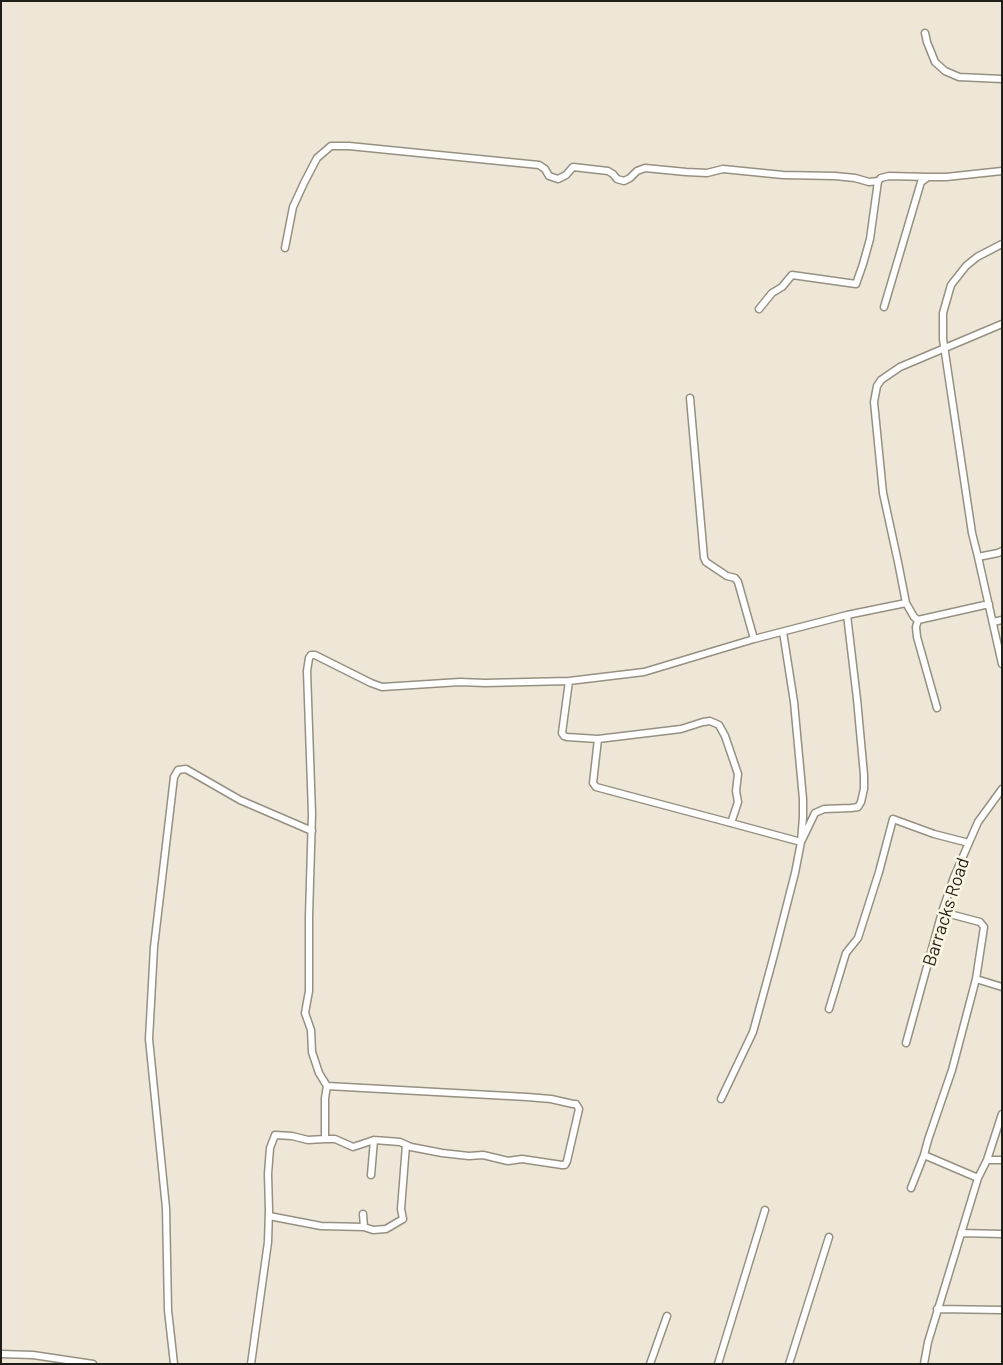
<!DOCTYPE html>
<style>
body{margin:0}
#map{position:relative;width:1003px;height:1365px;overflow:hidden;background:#eee7d7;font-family:Barlow,sans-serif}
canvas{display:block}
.frame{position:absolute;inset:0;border:2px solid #201e18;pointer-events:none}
</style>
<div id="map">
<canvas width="1003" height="1365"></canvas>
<div class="frame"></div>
</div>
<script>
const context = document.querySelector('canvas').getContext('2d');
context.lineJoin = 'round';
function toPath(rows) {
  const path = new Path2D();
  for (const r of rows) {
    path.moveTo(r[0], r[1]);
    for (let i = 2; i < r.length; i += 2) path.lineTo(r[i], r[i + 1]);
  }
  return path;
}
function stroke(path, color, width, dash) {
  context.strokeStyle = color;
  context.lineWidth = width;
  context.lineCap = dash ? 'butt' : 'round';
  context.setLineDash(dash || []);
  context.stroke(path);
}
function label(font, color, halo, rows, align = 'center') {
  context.font = font + ' Barlow,sans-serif';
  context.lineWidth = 5;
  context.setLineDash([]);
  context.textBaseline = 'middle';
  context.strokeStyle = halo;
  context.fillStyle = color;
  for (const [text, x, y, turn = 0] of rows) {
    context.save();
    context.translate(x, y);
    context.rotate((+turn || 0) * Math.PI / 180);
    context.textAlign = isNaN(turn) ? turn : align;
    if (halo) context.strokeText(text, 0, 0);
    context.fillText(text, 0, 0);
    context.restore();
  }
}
const street = toPath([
 [925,33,927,42,935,62,945,71,959,77,1002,79],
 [1002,244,977,257,966,266,951,285,943,313,943,339,972,533,978,557,1002,664],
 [285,248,293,207,304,183,317,158,331,146,349,146,539,165,545,169,549,176,558,179,566,175,573,167,608,171,613,174,617,179,624,181,630,178,637,171,645,168,686,172,707,173,723,169,783,175,835,176,855,178,869,182,878,181],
 [884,307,921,182,928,177,946,177,1002,171],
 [759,309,772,293,782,287,792,275,856,284,863,264,870,239,878,181,881,178,889,176,928,177],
 [690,398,704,558,706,562,727,576,735,578,738,582,754,639],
 [978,557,998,553,1002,551],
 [906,603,898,562,883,493,874,402,877,386,881,380,900,367,1002,324],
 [918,620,916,627,917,637,937,708],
 [993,622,1002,620],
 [569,681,562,733,564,736,567,737,598,739,681,729,703,722,710,721,719,725,725,736,738,774,736,791,738,802,731,823],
 [598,739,593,783,596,787,731,823,801,842,815,813,824,809,851,808,858,807,861,802,864,789,864,775,857,699,847,615],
 [976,979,1002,987],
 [829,1009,846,953,858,938,879,872,893,819,934,834,969,843],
 [906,1043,942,912,954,877,978,822,1002,789],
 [327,1086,527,1097,551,1099,573,1104,576,1104,579,1109,567,1161,565,1165,562,1165,522,1159,508,1161,483,1155,469,1156,442,1153,411,1147,400,1142,374,1140,353,1147,335,1139,325,1139,325,1098,327,1086,319,1073,312,1052,311,1030,305,1013,309,991,309,916,312,814,307,671,309,658,311,655,315,655,371,683,382,687,460,682,485,683,569,681,644,672,754,639,847,615,906,603,914,617,918,620,989,604],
 [721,1099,753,1032,774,955,795,873,801,842,803,817,803,799,794,702,783,632],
 [924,1155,978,1178],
 [987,1160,1002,1160],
 [371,1175,374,1140],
 [911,1188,924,1155,928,1140,952,1070,976,979,984,927,980,922,942,912],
 [363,1214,364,1227,373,1230,386,1229,403,1219,401,1209,406,1145],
 [269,1216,321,1226,364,1227],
 [961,1233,1002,1234],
 [937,1309,1002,1310],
 [1,1354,33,1355,93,1364],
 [174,1364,168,1310,166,1208,149,1039,154,947,174,777,178,770,186,769,240,800,312,831],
 [251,1364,268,1242,269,1210,268,1174,270,1148,275,1135,292,1136,308,1140,325,1139],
 [650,1364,667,1316],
 [718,1364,765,1210],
 [789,1364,829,1237],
 [924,1364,928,1342,978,1178,987,1160,1002,1114]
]);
stroke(street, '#959081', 9);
stroke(street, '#fff', 6);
label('18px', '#201e18', '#fbf5e4', [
 ["Barracks Road",946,912,-72]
]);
</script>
